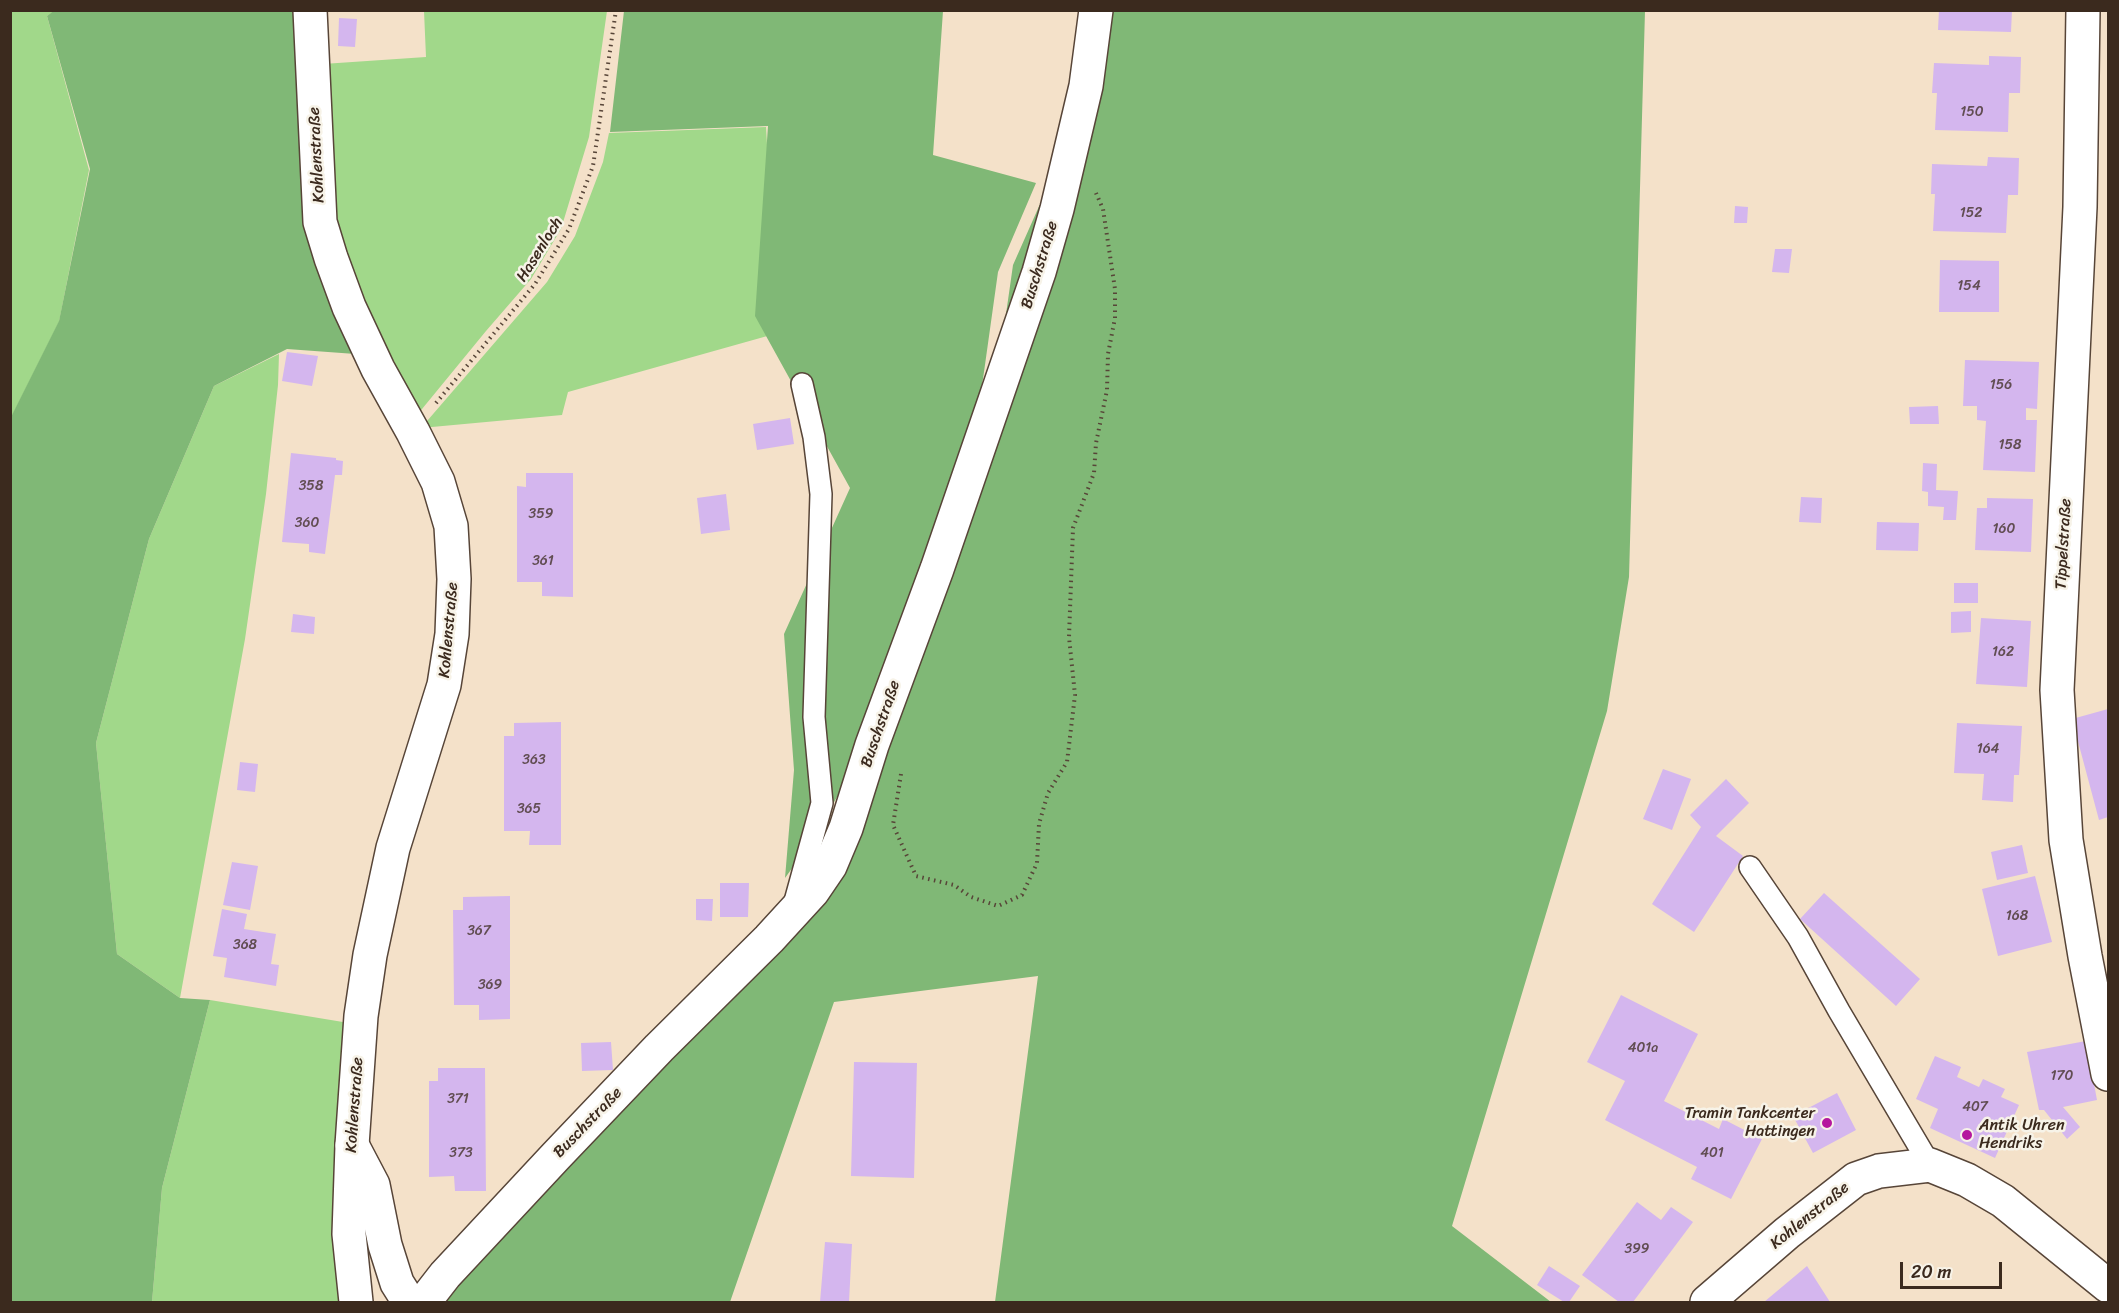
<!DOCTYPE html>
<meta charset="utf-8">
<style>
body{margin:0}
#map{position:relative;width:2119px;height:1313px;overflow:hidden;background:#f4e1c9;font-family:Sriracha,sans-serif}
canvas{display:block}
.frame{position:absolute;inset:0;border:12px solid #3b2a1e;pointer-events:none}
.scale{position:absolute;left:1900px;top:1262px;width:102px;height:27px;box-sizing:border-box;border:3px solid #3b2a1e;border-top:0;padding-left:8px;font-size:18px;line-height:21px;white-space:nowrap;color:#3b2a1e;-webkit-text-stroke:4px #f7f3e8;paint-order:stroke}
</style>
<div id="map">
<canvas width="2119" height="1313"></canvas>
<div class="frame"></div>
<div class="scale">20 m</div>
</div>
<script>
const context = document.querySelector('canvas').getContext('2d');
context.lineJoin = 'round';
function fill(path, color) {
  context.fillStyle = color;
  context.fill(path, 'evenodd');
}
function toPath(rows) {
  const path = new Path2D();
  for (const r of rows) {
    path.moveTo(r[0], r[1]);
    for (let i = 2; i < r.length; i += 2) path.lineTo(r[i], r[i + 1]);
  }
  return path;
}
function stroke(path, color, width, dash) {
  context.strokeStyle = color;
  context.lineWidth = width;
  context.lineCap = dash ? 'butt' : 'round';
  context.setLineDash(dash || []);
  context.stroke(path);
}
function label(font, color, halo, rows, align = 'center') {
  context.font = font + ' Sriracha,sans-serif';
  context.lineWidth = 5;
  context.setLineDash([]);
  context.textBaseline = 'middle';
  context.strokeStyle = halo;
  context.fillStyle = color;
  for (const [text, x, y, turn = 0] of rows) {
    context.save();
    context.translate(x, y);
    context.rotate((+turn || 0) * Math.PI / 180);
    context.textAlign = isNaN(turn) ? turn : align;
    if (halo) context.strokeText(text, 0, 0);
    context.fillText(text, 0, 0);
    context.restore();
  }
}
fill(toPath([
 [11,11,55,11,47,16,89,170,59,322,11,418],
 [424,11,607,11,589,137,561,229,531,279,486,331,413,420,335,256,323,64,426,57],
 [766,127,778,333,568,392,562,415,421,428,547,282,575,236,603,162,609,133],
 [279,354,278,385,266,494,245,639,180,998,117,954,96,743,149,539,214,386],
 [210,1000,355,1024,344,1302,152,1302,162,1188]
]), '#a1d88a');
fill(toPath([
 [55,10,300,11,312,181,369,355,287,349,214,386,149,539,96,743,117,954,180,998,210,1000,162,1188,152,1302,11,1302,10,419,59,321,90,169,47,16],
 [624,11,943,11,933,155,1036,183,998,272,983,379,962,477,867,745,811,842,785,878,794,770,784,634,850,488,755,316,768,126,610,132],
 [1103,11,1645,11,1629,577,1607,711,1452,1226,1551,1302,995,1302,1038,976,834,1002,730,1302,436,1302,768,931,819,850,881,743,935,623,971,504,997,377,1013,265,1095,80]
]), '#80b876');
fill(toPath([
 [1939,10,2012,10,2011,32,1938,30],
 [339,18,357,19,355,47,338,46],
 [1989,56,2021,57,2020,93,2009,93,2008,132,1935,130,1937,93,1932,93,1934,63,1989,65],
 [1988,157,2019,158,2018,195,2008,195,2006,233,1933,231,1935,194,1931,194,1932,164,1987,166],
 [1735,206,1748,207,1747,223,1734,223],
 [1775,249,1792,249,1789,273,1772,272],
 [1940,260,1999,261,1999,312,1939,312],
 [287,352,318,356,312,386,282,381],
 [1965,360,2039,362,2037,409,2026,408,2026,420,2037,420,2035,472,1983,470,1986,421,1977,420,1977,406,1963,406],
 [1938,406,1939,424,1910,424,1909,407],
 [790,418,794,444,757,450,753,424],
 [291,453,336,458,336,460,343,461,342,475,335,475,325,554,309,552,309,544,282,542],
 [1923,463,1937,464,1936,490,1958,491,1956,520,1943,520,1944,507,1928,506,1928,492,1922,491],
 [526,473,573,473,573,597,542,596,542,582,517,582,517,486,526,487],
 [726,494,730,530,701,534,697,498],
 [1801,497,1822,498,1821,523,1799,522],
 [1987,498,2033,499,2031,552,1975,550,1977,508,1987,508],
 [1877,522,1919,523,1918,551,1876,550],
 [1954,583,1978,583,1978,603,1954,603],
 [1971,611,1971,632,1951,633,1951,612],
 [293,614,315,617,314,634,291,632],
 [1981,618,2031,621,2027,687,1976,684],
 [2108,709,2108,817,2099,820,2072,719],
 [561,722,561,845,529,845,530,831,504,831,504,736,514,736,514,723],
 [1957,723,2022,726,2019,775,2014,775,2013,802,1982,800,1984,774,1954,773],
 [240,762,258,764,255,792,237,790],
 [1663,769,1691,779,1672,830,1643,819],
 [1726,779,1749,803,1716,836,1743,856,1694,932,1652,904,1701,827,1690,815],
 [2022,845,2028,873,1997,880,1991,852],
 [232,862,258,866,250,910,223,905],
 [2035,876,2052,942,1998,956,1982,889],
 [720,883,749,883,748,917,720,917],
 [1824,893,1920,979,1896,1006,1800,919],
 [510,896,510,1019,479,1020,479,1005,454,1005,453,910,463,910,463,897],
 [696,899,713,899,712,921,696,920],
 [222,909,247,914,244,929,276,934,271,964,279,965,276,986,224,977,227,958,213,956],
 [1621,995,1698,1034,1664,1101,1719,1129,1723,1119,1762,1139,1731,1199,1691,1179,1697,1167,1605,1120,1625,1081,1587,1062],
 [2086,1041,2097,1100,2063,1107,2080,1127,2067,1139,2044,1110,2039,1110,2027,1052],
 [611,1042,613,1070,582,1071,581,1043],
 [1935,1056,1961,1067,1957,1077,1979,1087,1983,1079,2005,1089,2001,1097,2019,1105,1995,1158,1930,1128,1938,1109,1916,1099],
 [854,1062,917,1063,914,1178,851,1176],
 [438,1068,485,1068,486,1191,455,1191,454,1176,429,1177,429,1081,438,1081],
 [1837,1093,1856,1130,1813,1153,1793,1116],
 [1637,1202,1661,1220,1671,1207,1693,1222,1633,1302,1619,1302,1582,1275],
 [825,1242,852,1244,849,1302,820,1302],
 [1549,1266,1580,1286,1569,1302,1564,1302,1537,1285],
 [1807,1266,1830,1302,1764,1302]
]), '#d4b6ee');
const lane = toPath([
 [1750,867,1798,937,1839,1011,1930,1165],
 [794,905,822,803,814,717,821,494,814,437,802,384]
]);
const street = toPath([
 [352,1145,373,1185,385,1245,397,1283,409,1302],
 [424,1302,445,1275,556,1156,659,1048,769,939,813,891,830,866,846,828,872,745,937,569,1039,272,1057,209,1086,86,1096,10]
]);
const secondary = toPath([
 [310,10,320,222,331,258,349,307,378,369,413,432,438,482,451,526,454,579,452,634,444,685,393,848,370,955,361,1016,352,1145,349,1234,356,1302],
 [2083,10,2080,207,2057,690,2066,840,2085,956,2108,1074],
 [1707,1302,1787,1233,1856,1179,1879,1171,1930,1165,1967,1180,2003,1201,2108,1286]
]);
stroke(lane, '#574538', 24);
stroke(street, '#574538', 36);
stroke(secondary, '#574538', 36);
stroke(toPath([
 [436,403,535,284,569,229,593,166,616,10],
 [901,774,893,825,916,876,954,885,971,897,998,906,1022,895,1037,863,1039,824,1048,793,1067,762,1075,695,1069,637,1073,528,1094,473,1096,443,1107,390,1108,354,1115,318,1115,289,1103,209,1096,193]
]), '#574538', 4, [1.5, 4.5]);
stroke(lane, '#fff', 21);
stroke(street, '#fff', 33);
stroke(secondary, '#fff', 33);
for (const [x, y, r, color] of [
 [1827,1123,6,"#b5179e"],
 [1967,1135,6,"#b5179e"]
]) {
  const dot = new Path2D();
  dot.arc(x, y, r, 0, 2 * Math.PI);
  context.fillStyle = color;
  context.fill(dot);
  stroke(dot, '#f7f3e8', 2);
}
label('14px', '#614d52', null, [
 ["150",1972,112],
 ["152",1971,213],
 ["154",1969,286],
 ["156",2001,385],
 ["158",2010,445],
 ["358",311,486],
 ["359",541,514],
 ["360",307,523],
 ["160",2004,529],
 ["361",543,561],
 ["162",2003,652],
 ["164",1988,749],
 ["363",534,760],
 ["365",529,809],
 ["168",2017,916],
 ["367",479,931],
 ["368",245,945],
 ["369",490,985],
 ["401a",1643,1048],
 ["170",2062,1076],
 ["371",458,1099],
 ["407",1975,1107],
 ["373",461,1153],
 ["401",1712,1153],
 ["399",1637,1249]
]);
label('16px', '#3b2a1e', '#f7f3e8', [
 ["Kohlenstraße",317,155,-93],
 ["Hasenloch",540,250,-58],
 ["Buschstraße",1040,265,-73],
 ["Tippelstraße",2064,544,-87],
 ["Kohlenstraße",449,630,-85],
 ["Buschstraße",881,724,-71],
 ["Kohlenstraße",355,1105,-86],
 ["Buschstraße",588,1123,-46],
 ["Kohlenstraße",1810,1216,-39]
]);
label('16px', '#3b2a1e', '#f7f3e8', [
 ["Tramin Tankcenter",1815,1114],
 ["Hattingen",1815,1132],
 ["Antik Uhren",1979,1126,"left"],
 ["Hendriks",1979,1144,"left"]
], 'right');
</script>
